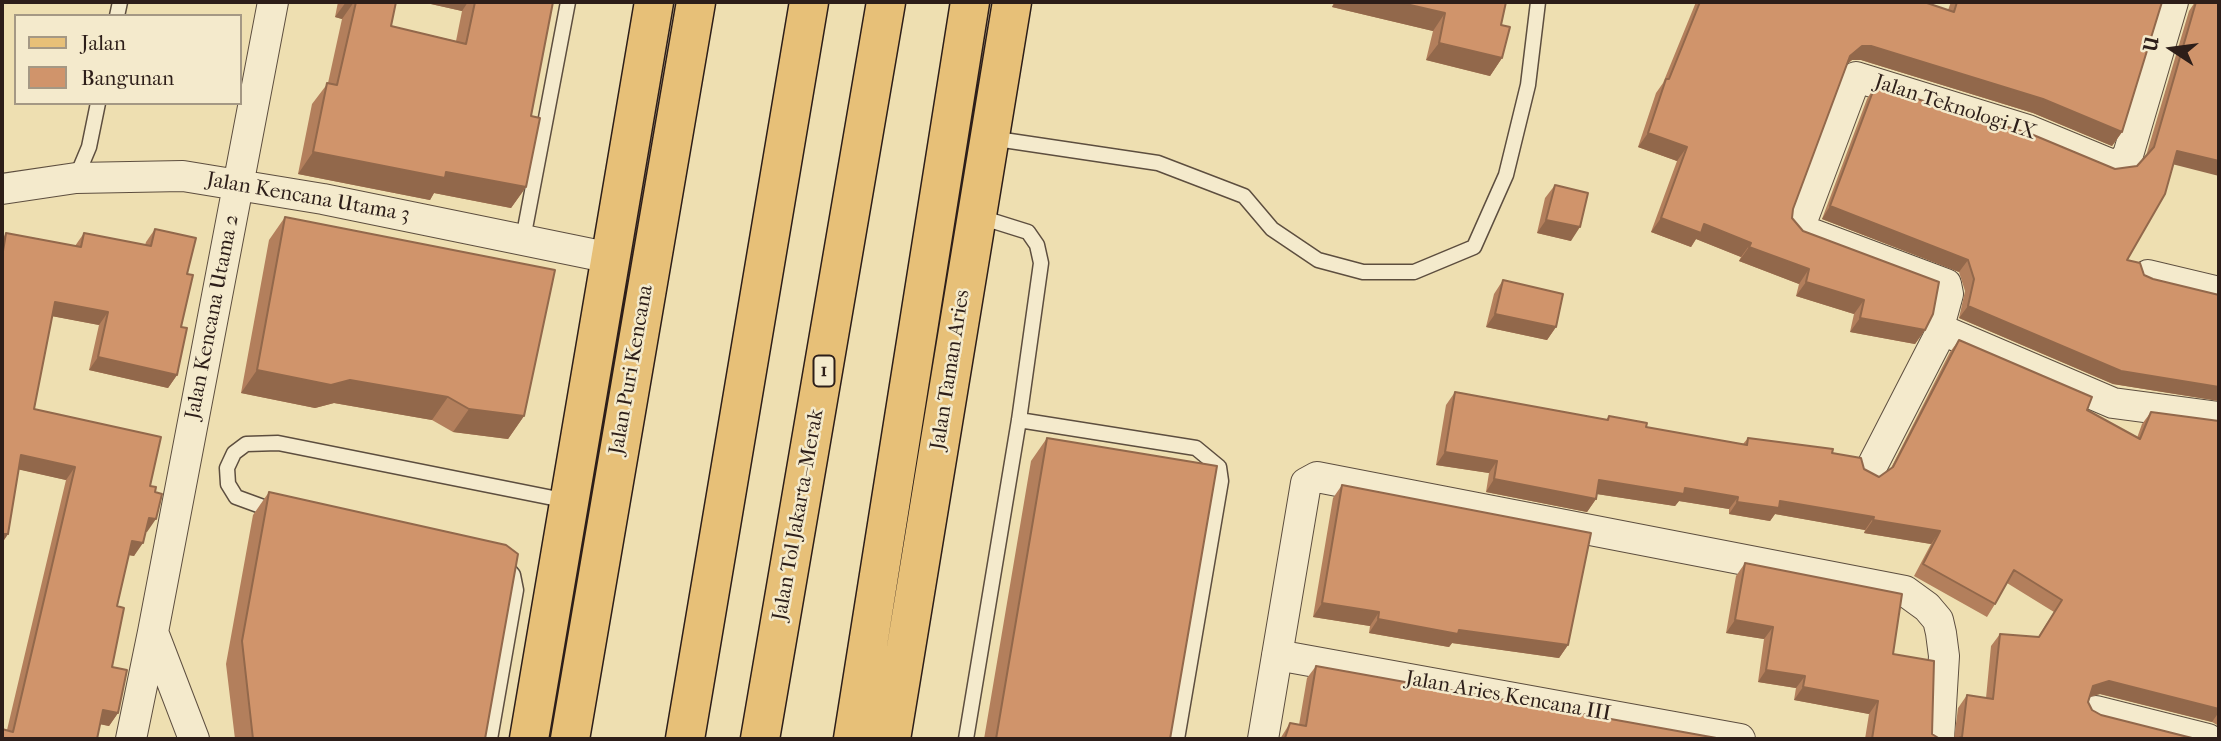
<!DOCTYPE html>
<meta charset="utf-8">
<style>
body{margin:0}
#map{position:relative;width:2221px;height:741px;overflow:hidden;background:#eedfb1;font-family:"IM FELL French Canon",serif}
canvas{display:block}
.frame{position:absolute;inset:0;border:4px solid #2d1e19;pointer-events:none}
.legend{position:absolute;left:14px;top:14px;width:228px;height:91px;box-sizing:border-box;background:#f4eacc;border:2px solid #a49884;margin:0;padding:9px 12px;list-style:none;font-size:21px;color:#2d1e19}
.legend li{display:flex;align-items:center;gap:14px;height:35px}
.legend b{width:35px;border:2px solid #a49884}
.north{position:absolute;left:2137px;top:14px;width:70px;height:70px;-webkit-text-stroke:5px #f4eacc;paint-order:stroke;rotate:283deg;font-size:19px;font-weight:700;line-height:28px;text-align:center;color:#2d1e19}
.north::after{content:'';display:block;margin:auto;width:24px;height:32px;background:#2d1e19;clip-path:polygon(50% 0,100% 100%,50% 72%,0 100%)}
</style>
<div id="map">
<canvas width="2221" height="741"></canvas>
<div class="frame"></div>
<ul class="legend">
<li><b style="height:9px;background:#e7c078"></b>Jalan</li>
<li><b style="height:19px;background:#d0946b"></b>Bangunan</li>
</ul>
<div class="north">U</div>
</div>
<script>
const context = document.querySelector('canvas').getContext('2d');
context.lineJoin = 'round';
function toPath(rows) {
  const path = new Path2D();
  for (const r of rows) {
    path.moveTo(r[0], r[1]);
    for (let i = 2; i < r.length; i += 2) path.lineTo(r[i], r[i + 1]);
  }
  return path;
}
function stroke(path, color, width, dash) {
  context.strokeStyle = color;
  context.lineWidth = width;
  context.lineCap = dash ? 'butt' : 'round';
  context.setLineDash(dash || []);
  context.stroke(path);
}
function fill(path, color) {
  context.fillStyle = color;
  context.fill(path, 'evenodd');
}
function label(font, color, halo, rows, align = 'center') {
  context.font = font + ' "IM FELL French Canon",serif';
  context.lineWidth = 5;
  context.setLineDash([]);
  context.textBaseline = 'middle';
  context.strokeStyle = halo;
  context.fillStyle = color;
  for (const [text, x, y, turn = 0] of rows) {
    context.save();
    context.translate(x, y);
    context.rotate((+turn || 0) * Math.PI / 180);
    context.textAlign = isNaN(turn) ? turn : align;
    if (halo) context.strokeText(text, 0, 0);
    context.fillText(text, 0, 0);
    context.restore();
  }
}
const service = toPath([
 [117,16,120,2],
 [990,138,1158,163,1244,196,1272,229,1318,260,1363,272,1414,272,1474,247,1506,175,1528,85,1538,2],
 [76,178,89,147,98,103],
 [523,239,568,2],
 [1019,420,1196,448,1219,467,1221,481,1177,739],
 [277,512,236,497,228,484,227,468,234,453,246,444,278,443,568,501],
 [490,739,516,590,513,575,504,564],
 [966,739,1019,420,1041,263,1037,245,1028,232,977,216]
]);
const minor = toPath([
 [2173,2,2128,155,2122,162,2113,165,2028,130,1856,77,1799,229,1946,284,1948,294,1940,323,1942,330,2113,403,2219,417],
 [2,189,76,178,183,176,323,199,611,258],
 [2148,275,2219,292],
 [1869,472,1942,330],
 [1277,655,1740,739],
 [2096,711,2208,739],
 [131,739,153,632],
 [194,739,153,632,273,2],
 [1263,739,1306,483,1317,477,1905,591,1927,607,1938,620,1941,633,1944,656,1939,739]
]);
const primary = toPath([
 [529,739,654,2],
 [570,739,696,2],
 [853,739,970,2],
 [891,739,1012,2]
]);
const motorway = toPath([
 [685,739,809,2],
 [760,739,886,2]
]);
stroke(service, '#5d4e3f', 17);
stroke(minor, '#5d4e3f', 32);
stroke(primary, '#2d1e19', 41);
stroke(motorway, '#2d1e19', 41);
stroke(service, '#f4eacc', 14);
stroke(minor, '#f4eacc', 30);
stroke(primary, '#e7c078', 38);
stroke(motorway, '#e7c078', 38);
fill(toPath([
 [338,2,396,2,391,26,456,41,462,11,422,2,553,2,531,116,526,187,511,208,434,193,430,200,298,174,312,104,328,83,342,19,335,17],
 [1334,2,1506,2,1501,25,1502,58,1490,76,1426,60,1433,31,1332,7],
 [1696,2,1924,2,1948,10,1951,2,2162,2,2122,132,2112,146,2033,113,1861,60,1852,60,1847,64,1793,209,1792,218,1803,231,1925,330,1915,344,1850,332,1854,314,1796,296,1799,284,1739,261,1741,257,1696,239,1691,247,1651,232,1677,161,1638,147,1656,93,1663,83],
 [2195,2,2219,2,2173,165,2127,260,2144,275,2153,279,2219,295,2219,401,2113,384,1959,318,1965,291,1959,272,1822,219,1867,99,1875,86,2115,169,2137,166,2146,156,2189,11],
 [1555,185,1571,241,1537,233,1545,198],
 [285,217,524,416,508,439,453,432,432,420,334,403,315,408,241,393,269,240],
 [155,229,187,274,181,327,177,375,168,388,89,370,99,325,52,316,34,409,150,486,147,532,145,532,134,556,129,555,117,606,112,667,118,713,109,726,100,724,2,739,7,730,66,480,18,469,8,534,2,543,2,240,6,233,75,246,84,233,145,245,146,242],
 [1503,280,1556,327,1547,340,1486,327,1494,294],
 [1959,340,2137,438,2142,424,2151,412,2219,421,2219,726,2212,722,2100,694,2090,697,2088,702,2092,710,2101,715,2196,739,1954,739,1958,708,1967,695,1986,698,1991,646,2000,634,2038,637,2054,612,2007,583,1995,604,1987,617,1914,576,1931,544,1864,533,1865,530,1775,514,1770,521,1729,514,1729,509,1679,501,1675,506,1597,494,1596,499,1587,512,1486,492,1489,473,1436,465,1446,405,1455,392,1606,420,1609,416,1646,427,1743,444,1748,438,1832,453,1879,477,1890,470,1950,352],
 [1047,438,1170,739,984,739,1031,461],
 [1342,485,1568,645,1559,658,1452,643,1449,647,1369,633,1370,626,1313,617,1333,498],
 [269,492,485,739,235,739,226,664,253,515],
 [1745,563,1893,654,1932,734,1940,739,1865,739,1869,714,1794,700,1796,688,1758,682,1764,639,1726,633,1736,576],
 [1316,666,1722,739,1280,739,1290,723,1299,725,1307,678]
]), '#b37f5c');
fill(toPath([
 [346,2,354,2,342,19,335,17],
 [422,2,468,2,462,11],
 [1336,2,1397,2,1445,13,1433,31,1332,7],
 [1439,43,1502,58,1490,76,1426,60],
 [1862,46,1871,46,2043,99,2122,132,2112,146,2033,113,1861,60,1852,60,1840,70,1850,56],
 [1648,133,1687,147,1677,161,1638,147],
 [2177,151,2219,161,2219,176,2168,163],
 [313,152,446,172,526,187,511,208,434,193,430,200,298,174],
 [1830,206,1968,260,1959,272,1822,219],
 [1661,218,1704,224,1751,243,1741,257,1696,239,1691,247,1651,232],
 [1546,220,1580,227,1571,241,1537,233],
 [1749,247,1809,269,1799,284,1739,261],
 [1806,282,1864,300,1854,314,1796,296],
 [55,302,108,312,99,325,46,315],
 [1968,306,2219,387,2219,401,2113,384,1959,318],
 [1495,314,1556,327,1547,340,1486,327],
 [1860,318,1925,330,1915,344,1850,332],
 [98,357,177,375,168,388,89,370],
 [257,370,350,380,448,397,432,420,334,403,315,408,241,393],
 [469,409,524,416,508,439,453,432],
 [1445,452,1497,461,1489,473,1436,465],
 [21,455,75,467,66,480,12,468],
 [1494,479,1596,499,1587,512,1486,492],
 [1599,480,1685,488,1738,497,1729,509,1679,501,1675,506,1590,493],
 [1780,501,1874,517,1865,530,1775,514,1770,521,1729,514,1737,502],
 [149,518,156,519,147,532,140,531],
 [1873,520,1940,531,1931,544,1864,533],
 [3,534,8,534,2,543],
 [132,541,143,543,134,556,123,554],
 [1322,603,1379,612,1370,626,1313,617],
 [1378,619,1459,630,1568,645,1559,658,1452,643,1449,647,1369,633],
 [1735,620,1773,627,1764,639,1726,633],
 [1766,670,1805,676,1796,688,1758,682],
 [2109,681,2219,709,2219,712,2212,722,2100,694,2084,698,2093,686],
 [1803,687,1878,701,1869,714,1794,700],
 [103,710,118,713,109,726,94,723]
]), '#92684b');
const building = toPath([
 [356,2,396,2,391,26,466,44,475,2,553,2,531,116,540,118,526,187,446,172,445,178,313,152,327,83,337,85,356,2],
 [1397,2,1506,2,1501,25,1510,27,1502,58,1439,43,1445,13,1397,2],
 [1700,2,1924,2,1954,12,1957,2,2162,2,2122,132,2043,99,1871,46,1862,46,1850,56,1793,209,1792,218,1803,231,1939,282,1933,314,1925,330,1860,318,1864,300,1806,282,1809,269,1749,247,1751,243,1704,224,1701,233,1661,218,1687,147,1648,133,1666,79,1669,79,1700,2],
 [2196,2,2213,2,2219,3,2219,2,2219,161,2177,151,2165,194,2127,260,2140,263,2144,275,2153,279,2219,295,2219,387,2121,371,1968,306,1974,279,1968,260,1830,206,1875,86,2031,134,2115,169,2137,166,2154,147,2196,2],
 [1555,185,1588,193,1580,227,1546,220,1555,185],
 [285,217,555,270,524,416,469,409,448,397,350,380,331,385,257,370,285,217],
 [155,229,196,238,187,274,193,275,181,327,187,328,177,375,98,357,108,312,55,302,34,409,161,437,150,486,156,487,155,492,162,494,156,519,149,518,143,543,132,541,117,606,124,608,112,667,127,670,118,713,103,710,97,739,2,739,2,729,13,732,75,467,21,455,8,534,3,534,2,542,2,257,6,233,81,247,84,233,151,246,155,229],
 [1503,280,1563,294,1556,327,1495,314,1503,280],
 [1959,340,2092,397,2087,410,2140,439,2151,412,2219,421,2219,709,2109,681,2093,686,2088,702,2092,710,2101,715,2196,739,1956,739,1962,737,1967,695,1993,699,2000,634,2039,637,2062,600,2014,570,1995,604,1923,564,1940,531,1873,520,1874,517,1780,501,1779,508,1737,502,1738,497,1685,488,1684,494,1599,480,1596,499,1494,479,1497,461,1445,452,1455,392,1608,420,1609,416,1647,423,1646,427,1747,445,1748,438,1833,449,1832,453,1861,458,1864,469,1879,477,1893,467,1959,340],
 [1047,438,1217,466,1170,739,996,739,1047,438],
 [1342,485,1591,533,1568,645,1459,630,1458,634,1378,619,1379,612,1322,603,1342,485],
 [269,492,506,545,518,554,485,739,253,739,242,641,269,492],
 [1745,563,1902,594,1893,654,1934,661,1932,734,1940,739,1872,739,1878,701,1803,687,1805,676,1766,670,1773,627,1735,620,1745,563],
 [1316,666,1722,739,1281,739,1285,738,1290,723,1306,726,1316,666]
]);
fill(building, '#d0946b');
stroke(building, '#92684b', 2);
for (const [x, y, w] of [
 [824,371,21]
]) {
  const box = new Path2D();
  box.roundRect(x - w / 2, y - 15.5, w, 31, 5);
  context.fillStyle = '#f4eacc';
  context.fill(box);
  stroke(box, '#2d1e19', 2);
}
label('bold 19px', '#2d1e19', null, [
 ["1",824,371]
]);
label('21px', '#2d1e19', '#f4eacc', [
 ["Jalan Teknologi IX",1955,108,18],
 ["Jalan Kencana Utama 3",308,198,10],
 ["Jalan Kencana Utama 2",213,317,-79],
 ["Jalan Puri Kencana",632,370,-80],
 ["Jalan Taman Aries",951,370,-81],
 ["Jalan Tol Jakarta–Merak",799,515,-80],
 ["Jalan Aries Kencana III",1508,697,10]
]);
</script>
